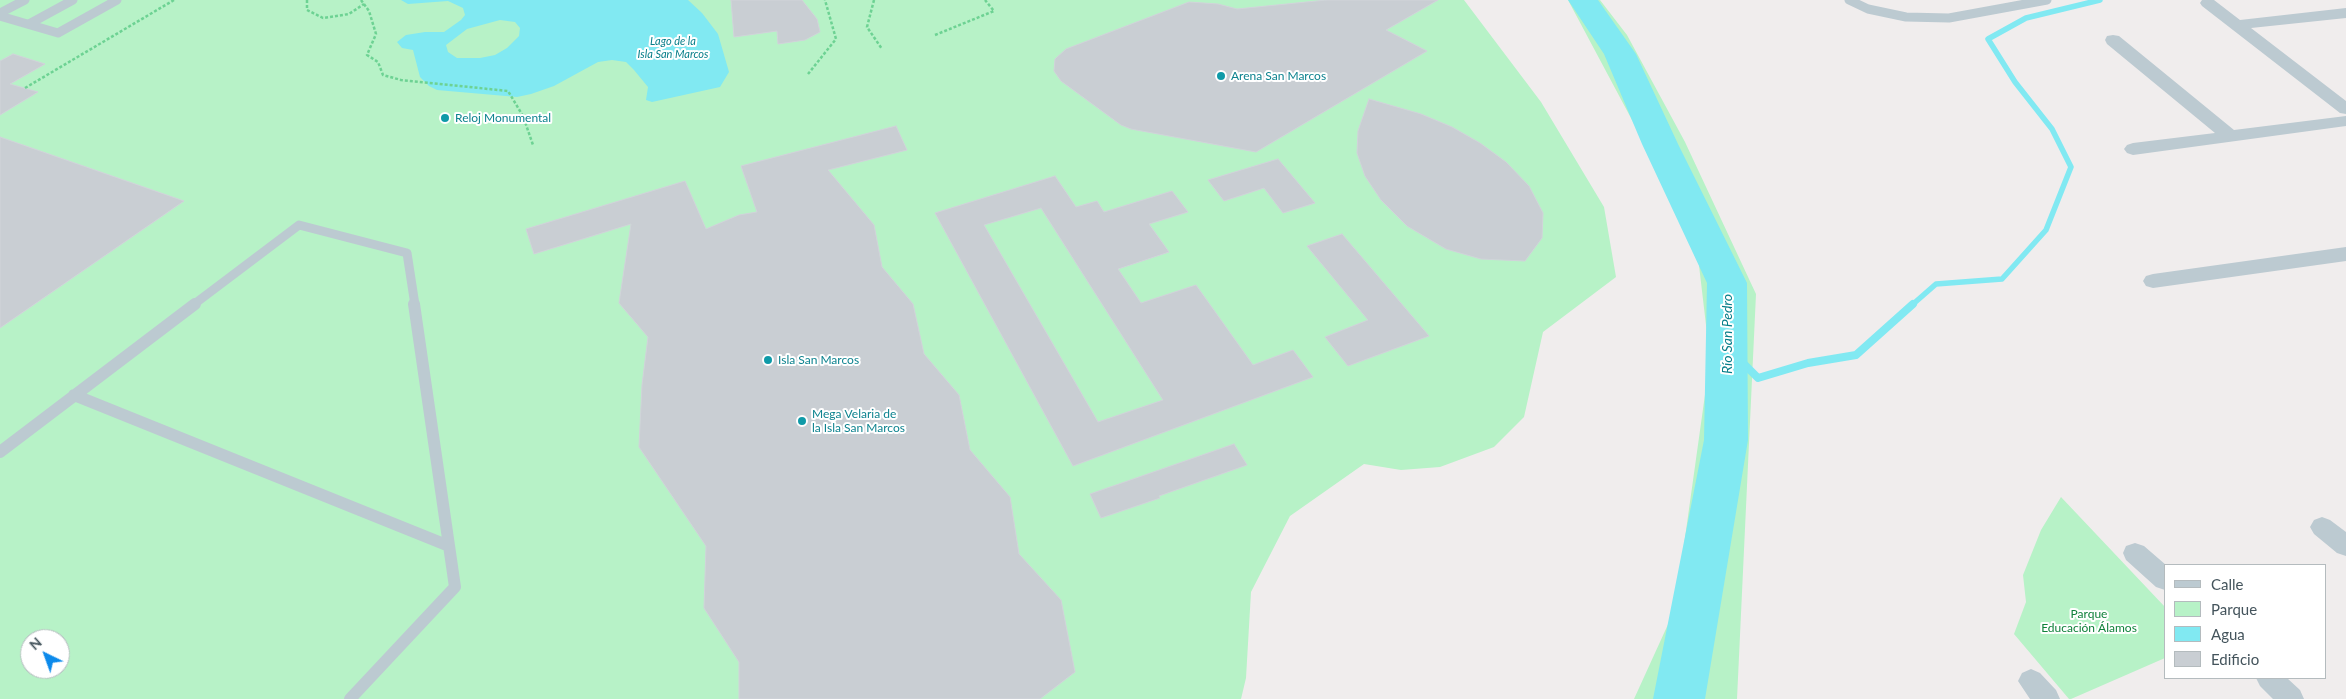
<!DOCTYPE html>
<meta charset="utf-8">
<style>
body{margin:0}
#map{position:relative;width:2346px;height:699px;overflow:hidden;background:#f0eded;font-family:Lato,sans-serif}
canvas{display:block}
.legend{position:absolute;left:2164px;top:564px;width:162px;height:115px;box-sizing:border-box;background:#fff;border:1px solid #b4bbbe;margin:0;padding:6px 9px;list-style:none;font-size:15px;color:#44545c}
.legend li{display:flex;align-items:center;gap:10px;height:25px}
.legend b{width:25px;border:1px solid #b4bbbe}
.north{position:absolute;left:20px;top:629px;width:50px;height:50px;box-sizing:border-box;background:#fff;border:1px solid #b4bbbe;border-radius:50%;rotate:318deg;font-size:14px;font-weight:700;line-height:20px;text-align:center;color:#44545c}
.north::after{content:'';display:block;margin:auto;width:18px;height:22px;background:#0c8aeb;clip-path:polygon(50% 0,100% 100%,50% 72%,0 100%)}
</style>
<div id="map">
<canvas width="2346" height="699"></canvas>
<ul class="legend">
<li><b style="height:6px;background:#bccad1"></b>Calle</li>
<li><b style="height:14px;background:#b7f2c7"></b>Parque</li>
<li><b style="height:14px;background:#81e9f2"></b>Agua</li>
<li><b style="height:14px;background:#c9ced3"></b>Edificio</li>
</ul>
<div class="north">N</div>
</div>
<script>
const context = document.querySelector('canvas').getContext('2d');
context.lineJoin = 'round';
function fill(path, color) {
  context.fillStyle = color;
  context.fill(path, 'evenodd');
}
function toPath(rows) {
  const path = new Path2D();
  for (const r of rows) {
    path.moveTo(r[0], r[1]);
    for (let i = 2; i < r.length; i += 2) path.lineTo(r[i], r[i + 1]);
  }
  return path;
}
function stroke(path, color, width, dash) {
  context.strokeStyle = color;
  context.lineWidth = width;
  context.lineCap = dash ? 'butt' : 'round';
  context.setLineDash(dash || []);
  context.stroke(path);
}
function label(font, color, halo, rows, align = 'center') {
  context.font = font + ' Lato,sans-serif';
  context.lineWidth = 4;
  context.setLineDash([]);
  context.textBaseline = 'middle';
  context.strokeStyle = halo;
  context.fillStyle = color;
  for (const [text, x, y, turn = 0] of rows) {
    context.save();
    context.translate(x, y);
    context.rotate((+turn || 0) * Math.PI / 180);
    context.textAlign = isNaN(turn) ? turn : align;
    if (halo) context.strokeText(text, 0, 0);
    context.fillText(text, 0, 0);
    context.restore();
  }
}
fill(toPath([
 [0,0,1464,0,1541,102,1604,207,1616,277,1543,332,1524,417,1494,447,1440,467,1401,470,1364,464,1290,516,1251,592,1246,678,1241,699,0,699],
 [30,639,60,639,60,669,30,669],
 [1568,0,1600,0,1627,35,1685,142,1756,294,1737,699,1634,699,1675,609,1710,359,1696,240],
 [2061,497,2165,607,2165,658,2071,699,2069,699,2014,634,2026,602,2023,575,2041,530]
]), '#b7f2c7');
fill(toPath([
 [401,0,688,0,702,13,718,34,729,72,720,87,652,102,646,100,648,87,634,70,626,62,612,60,598,62,554,86,531,94,517,97,437,90,429,86,420,77,413,50,402,48,397,42,406,35,425,32,444,32,461,20,465,15,463,8,448,1,408,4],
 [500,20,515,22,520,28,519,36,507,48,495,55,480,58,457,58,448,52,446,45,467,29]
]), '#81e9f2');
stroke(toPath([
 [1912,305,1936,284,2002,279,2046,230,2071,167,2052,129,2015,82,1988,39,2026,18,2100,0]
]), '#81e9f2', 5.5);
stroke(toPath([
 [1727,347,1758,378,1808,363,1856,355,1913,304]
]), '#81e9f2', 8);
fill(toPath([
 [1568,0,1598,0,1636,54,1678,144,1747,283,1748,440,1705,699,1653,699,1704,440,1707,283,1642,144,1604,54,1568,0]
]), '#81e9f2');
const building = toPath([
 [731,0,802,0,817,19,820,32,805,40,778,44,777,31,734,37,731,0],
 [1326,0,1438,0,1386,30,1427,51,1256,152,1131,129,1121,125,1061,81,1054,71,1055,59,1066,49,1189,2,1218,4,1237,9,1326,0],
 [13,54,45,64,10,84,38,92,0,115,0,61,13,54],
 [1369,99,1421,114,1452,127,1480,143,1506,162,1529,186,1543,213,1542,238,1525,261,1481,259,1446,249,1407,226,1381,200,1365,176,1357,153,1358,131,1369,99],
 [896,126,907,150,828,170,874,225,882,267,913,304,924,354,959,395,970,450,1010,497,1019,554,1061,600,1075,672,1040,699,739,699,739,662,704,608,706,546,639,447,642,385,648,337,619,303,631,224,534,254,526,229,685,181,706,229,739,215,757,212,741,166,896,126],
 [0,137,184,201,0,328,0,137],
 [1278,159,1315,203,1283,213,1264,188,1224,201,1208,180,1278,159],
 [1055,176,1076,207,1097,201,1104,212,1172,191,1188,212,1149,224,1169,252,1118,269,1141,303,1196,285,1253,365,1293,350,1313,377,1073,466,935,213,1055,176],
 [1041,208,1163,400,1098,422,984,225,1041,208],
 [1342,234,1429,336,1348,366,1325,337,1368,320,1307,246,1342,234],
 [1234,444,1247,465,1159,496,1160,498,1101,518,1090,494,1234,444]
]);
fill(building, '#c9ced3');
stroke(building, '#d1d4da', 1);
stroke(toPath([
 [307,0,307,10,323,18,349,14,364,4],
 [361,0,369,11,376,34,367,55,378,62,383,75,401,80,508,91,523,116,533,145],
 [874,0,867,27,882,49],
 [935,35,994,11,985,0],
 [808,74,836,39,825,0],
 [25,88,174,0]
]), '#6dd293', 2.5, [3, 2]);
stroke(toPath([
 [1849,0,1868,9,1906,17,1949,18,2047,0],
 [0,13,25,0],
 [0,16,58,33,117,0],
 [29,24,73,0],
 [193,305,299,225,407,253,415,305]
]), '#bccad1', 9);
stroke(toPath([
 [74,395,449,546],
 [0,452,195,304],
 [350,699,455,587,414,304]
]), '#bccad1', 12);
fill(toPath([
 [2202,0,2214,0,2240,20,2346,8,2346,18,2251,28,2346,101,2346,114,2340,113,2202,6,2200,3,2202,0],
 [2113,35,2119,36,2234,130,2346,116,2346,126,2133,155,2127,153,2124,149,2127,145,2133,143,2215,133,2107,44,2105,40,2107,36,2113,35],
 [2346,247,2346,261,2153,288,2146,286,2143,281,2146,276,2153,274,2346,247],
 [2322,517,2330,520,2346,532,2346,556,2337,553,2314,534,2310,527,2314,520,2322,517],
 [2135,543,2144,546,2166,565,2165,590,2156,587,2126,560,2123,553,2126,546,2135,543],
 [2031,669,2040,673,2056,690,2060,699,2030,699,2018,681,2022,673,2031,669],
 [2256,678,2287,678,2300,690,2304,699,2273,699,2260,686,2256,678]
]), '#bccad1');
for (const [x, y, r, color] of [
 [1221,76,5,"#0f9aa8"],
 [445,118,5,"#0f9aa8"],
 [768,360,5,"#0f9aa8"],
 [802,421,5,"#0f9aa8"]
]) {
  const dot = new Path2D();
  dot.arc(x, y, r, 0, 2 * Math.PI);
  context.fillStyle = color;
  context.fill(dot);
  stroke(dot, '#fff', 2);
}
label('italic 11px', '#067e89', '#fff', [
 ["Lago de la",673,41],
 ["Isla San Marcos",673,54]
]);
label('12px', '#0d838f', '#fff', [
 ["Arena San Marcos",1231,76],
 ["Reloj Monumental",455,118],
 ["Isla San Marcos",778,360],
 ["Mega Velaria de",812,414],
 ["la Isla San Marcos",812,428]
], 'left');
label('12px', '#10823b', '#fff', [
 ["Parque",2089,614],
 ["Educación Álamos",2089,628]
]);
label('italic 14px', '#067e89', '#fff', [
 ["Río San Pedro",1727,334,-90]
]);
</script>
